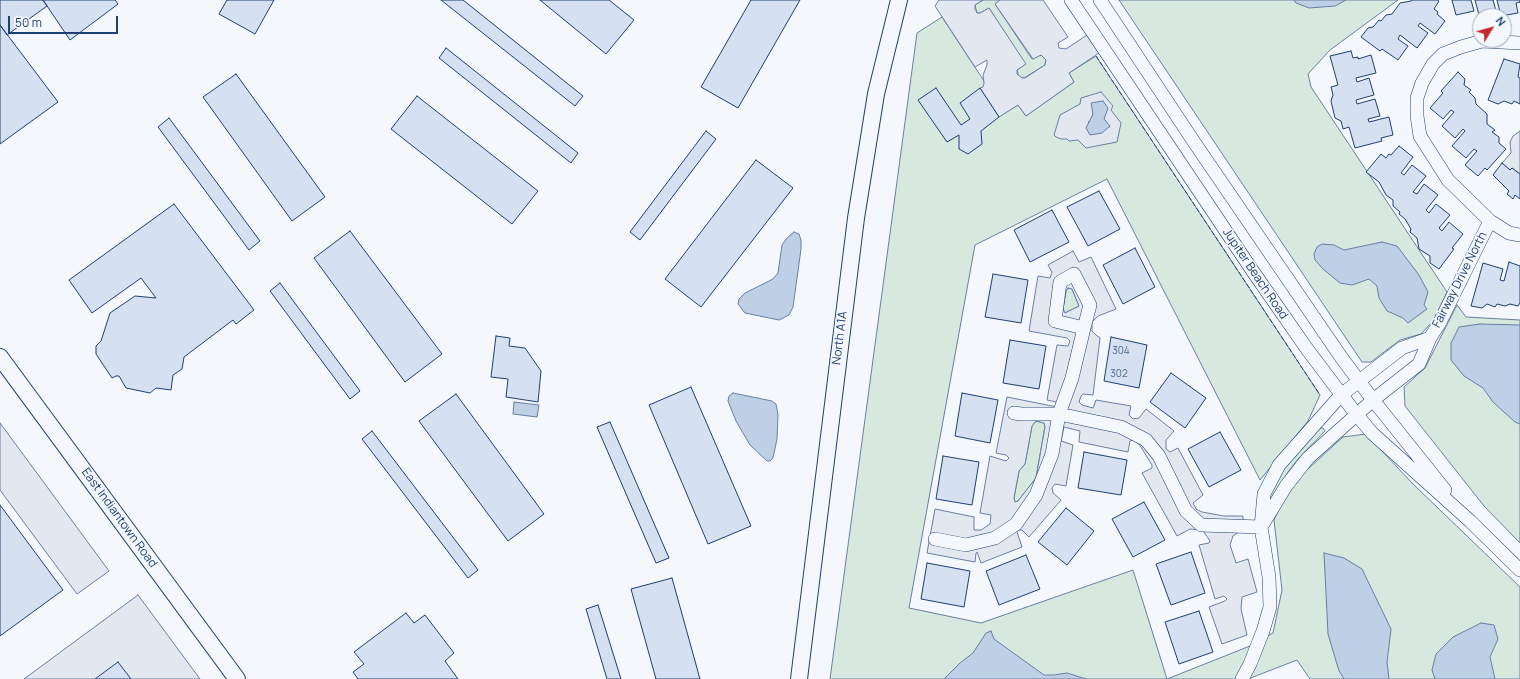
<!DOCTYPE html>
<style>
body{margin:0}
#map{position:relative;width:1520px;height:679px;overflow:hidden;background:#f4f7fb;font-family:Manrope,sans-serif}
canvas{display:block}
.north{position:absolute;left:1472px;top:8px;width:40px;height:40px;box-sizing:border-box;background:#f4f7fb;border:1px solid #9eadc5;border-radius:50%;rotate:53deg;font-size:11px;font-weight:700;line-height:16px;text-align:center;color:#1d3f73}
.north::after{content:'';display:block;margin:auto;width:14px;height:18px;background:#c62828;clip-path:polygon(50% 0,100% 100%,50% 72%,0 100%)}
.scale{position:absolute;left:8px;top:16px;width:110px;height:18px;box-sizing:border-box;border:2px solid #1d3f73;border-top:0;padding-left:5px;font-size:12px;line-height:14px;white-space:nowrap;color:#1d3f73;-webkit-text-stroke:3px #f4f7fb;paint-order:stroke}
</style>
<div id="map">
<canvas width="1520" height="679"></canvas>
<div class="north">N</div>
<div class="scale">50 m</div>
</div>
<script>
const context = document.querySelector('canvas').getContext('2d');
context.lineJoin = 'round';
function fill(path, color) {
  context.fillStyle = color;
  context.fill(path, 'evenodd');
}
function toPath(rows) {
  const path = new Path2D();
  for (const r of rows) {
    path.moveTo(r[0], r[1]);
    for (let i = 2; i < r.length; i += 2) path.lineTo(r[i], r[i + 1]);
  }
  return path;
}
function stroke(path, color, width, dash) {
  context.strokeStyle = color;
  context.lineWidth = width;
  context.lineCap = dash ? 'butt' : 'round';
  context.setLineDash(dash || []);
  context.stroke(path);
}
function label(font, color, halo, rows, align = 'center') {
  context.font = font + ' Manrope,sans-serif';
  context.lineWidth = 3;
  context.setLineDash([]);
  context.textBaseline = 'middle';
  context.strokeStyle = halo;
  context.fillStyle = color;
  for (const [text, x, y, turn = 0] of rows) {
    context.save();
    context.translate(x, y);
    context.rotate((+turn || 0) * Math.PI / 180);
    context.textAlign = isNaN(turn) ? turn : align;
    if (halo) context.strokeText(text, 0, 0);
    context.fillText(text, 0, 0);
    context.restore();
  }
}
const green = toPath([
 [983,0,1000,0,995,4,1032,59,1039,55,1043,56,1046,59,1045,65,1024,78,1019,77,1017,70,1025,64,989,8,980,13,977,13,975,5,983,0],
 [1119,0,1398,0,1330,50,1308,74,1311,87,1447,292,1433,321,1421,334,1400,340,1371,362,1362,362,1119,0],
 [942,17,1005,113,1018,105,1026,116,1074,82,1069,73,1096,56,1320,395,1308,421,1260,480,1107,179,975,245,909,608,981,623,1133,570,1167,679,1250,646,1273,633,1282,590,1274,520,1282,503,1298,478,1343,437,1366,434,1413,484,1520,587,1520,679,1310,679,1297,660,1248,679,830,679,917,33,942,17],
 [1069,288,1072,289,1079,306,1065,313,1063,309,1066,291,1069,288],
 [1457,305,1466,317,1520,320,1520,543,1484,506,1405,406,1404,387,1425,368,1457,305],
 [1036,421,1044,423,1045,426,1036,478,1018,501,1015,502,1014,498,1019,471,1025,464,1032,426,1036,421],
 [1320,428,1323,428,1325,431,1298,459,1288,472,1272,499,1271,499,1269,497,1284,468,1320,428]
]);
fill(green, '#d7e8df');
stroke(green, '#687fa3', 1);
const parking = toPath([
 [939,0,983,0,975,5,975,9,977,13,980,13,989,8,1026,64,1017,70,1017,74,1022,78,1025,78,1045,65,1046,60,1041,55,1033,59,995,4,1000,0,1043,0,1068,37,1058,43,1059,48,1066,49,1087,35,1099,53,1069,73,1074,82,1026,116,1018,105,999,117,980,88,983,87,984,83,983,75,987,65,987,60,975,67,935,6,939,0],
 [1101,92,1113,106,1111,110,1121,123,1117,142,1086,148,1078,140,1069,141,1067,139,1061,139,1056,137,1054,135,1060,115,1080,104,1081,98,1101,92],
 [1093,114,1104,119,1110,127,1088,122,1091,121,1093,114],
 [1520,131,1520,174,1512,168,1510,170,1502,163,1511,153,1510,142,1513,136,1520,131],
 [1073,251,1079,262,1091,257,1116,309,1098,316,1092,322,1092,331,1096,335,1100,338,1093,395,1083,394,1081,396,1079,402,1082,405,1093,408,1096,400,1131,406,1129,415,1133,419,1139,418,1146,409,1174,431,1166,440,1166,449,1170,452,1178,448,1203,495,1193,503,1196,509,1202,512,1224,516,1243,516,1243,531,1237,533,1233,536,1230,545,1236,563,1248,559,1257,592,1242,597,1241,609,1247,635,1222,644,1209,607,1225,601,1227,599,1224,596,1215,599,1199,545,1209,543,1210,541,1204,532,1200,530,1190,529,1177,536,1142,473,1152,468,1152,465,1139,444,1133,440,1130,441,1128,452,1079,442,1080,431,1064,427,1061,441,1073,445,1066,486,1055,484,1052,488,1053,493,1061,500,1029,537,1022,530,1018,530,1017,532,1022,547,981,563,977,552,976,553,975,562,927,553,935,509,974,517,974,530,981,530,990,524,991,515,980,513,990,456,1006,461,1009,458,1006,455,996,453,1007,397,1057,407,1057,402,1047,400,1057,345,1068,346,1070,341,1067,338,1029,331,1038,276,1050,278,1052,272,1048,265,1073,251],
 [1068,288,1072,289,1079,306,1065,313,1063,309,1066,291,1068,288],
 [1036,421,1044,423,1045,427,1036,478,1018,501,1015,502,1014,498,1019,471,1025,464,1032,426,1036,421],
 [0,423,109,571,77,594,0,490,0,423],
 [138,595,200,679,24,679,138,595]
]);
fill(parking, '#e3e8f0');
stroke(parking, '#687fa3', 1);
const water = toPath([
 [1294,0,1346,0,1335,6,1309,8,1296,3,1294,0],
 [1103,101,1108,108,1104,119,1110,126,1102,133,1090,135,1086,128,1093,114,1091,103,1103,101],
 [794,232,799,234,801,240,801,249,793,307,789,315,779,320,745,313,738,304,739,299,745,293,773,279,778,273,782,245,786,239,794,232],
 [1382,242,1397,246,1419,275,1428,292,1424,305,1427,309,1408,323,1403,318,1387,311,1379,298,1377,286,1369,279,1352,285,1340,283,1323,269,1315,260,1314,254,1317,247,1322,244,1334,245,1344,250,1382,242],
 [1480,324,1520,325,1520,424,1515,422,1493,402,1483,388,1464,376,1451,360,1451,343,1459,327,1480,324],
 [733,393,772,401,776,404,778,414,777,439,773,458,770,461,767,461,750,445,736,421,728,401,729,396,733,393],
 [514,402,539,405,537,417,513,414,514,402],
 [1324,553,1344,558,1362,569,1391,629,1387,662,1389,679,1344,679,1339,671,1328,634,1324,553],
 [1481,623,1494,625,1498,639,1490,657,1495,679,1435,679,1432,670,1436,654,1453,637,1481,623],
 [991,631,994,639,1044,675,1054,675,1067,673,1086,679,944,679,960,663,973,653,986,633,991,631]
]);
fill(water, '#bed0e5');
stroke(water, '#687fa3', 1);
const building = toPath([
 [0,0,43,0,47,6,7,35,0,25,0,0],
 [43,0,115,0,118,4,70,40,43,0],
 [227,0,274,0,255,34,219,14,227,0],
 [441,0,463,0,583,96,575,106,441,0],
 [540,0,609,0,634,20,606,54,540,0],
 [751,0,800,0,738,108,701,87,751,0],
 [1412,0,1437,0,1439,1,1434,9,1438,12,1437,14,1445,21,1435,34,1420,23,1418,26,1428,33,1417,48,1400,35,1398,39,1408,46,1398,60,1382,49,1380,51,1361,37,1368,28,1373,27,1379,20,1381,21,1386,15,1392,14,1400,3,1411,1,1412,0],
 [1452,0,1471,0,1474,11,1456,15,1452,0],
 [1475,0,1494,0,1493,0,1496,11,1479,15,1475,0],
 [1497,0,1520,0,1520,3,1520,2,1516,3,1518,13,1501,16,1497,0],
 [0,25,58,102,0,144,0,25],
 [446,48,578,153,571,163,439,58,446,48],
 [1351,51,1353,58,1358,57,1358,59,1371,55,1376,73,1356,78,1357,82,1369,78,1374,95,1356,100,1357,104,1375,99,1380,116,1368,119,1369,122,1389,117,1393,135,1381,138,1382,141,1355,148,1349,127,1343,129,1341,121,1335,118,1331,101,1333,95,1331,87,1338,85,1330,56,1351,51],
 [1504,59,1520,64,1518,77,1520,78,1520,104,1514,101,1512,104,1504,101,1498,104,1488,100,1504,59],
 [1458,72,1465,79,1464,85,1471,90,1469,92,1475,98,1476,104,1487,114,1487,124,1495,130,1492,132,1499,137,1499,143,1506,149,1487,170,1485,168,1478,176,1465,165,1477,151,1474,149,1466,158,1452,146,1465,131,1463,129,1455,138,1442,126,1454,112,1451,110,1443,119,1430,108,1443,93,1441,91,1458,72],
 [236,74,325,197,292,221,203,97,236,74],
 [936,88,961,125,970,119,960,103,980,88,999,117,981,131,982,144,968,154,959,149,959,135,947,142,918,100,936,88],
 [417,96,538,191,512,224,391,129,417,96],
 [169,118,260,241,249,250,158,127,169,118],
 [706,131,716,139,640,240,630,232,706,131],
 [1399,146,1413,157,1401,173,1404,175,1412,165,1426,176,1413,192,1417,194,1424,184,1438,195,1426,210,1429,213,1436,204,1450,215,1439,228,1442,231,1449,222,1463,234,1452,248,1454,249,1439,269,1430,263,1430,256,1419,249,1417,238,1410,232,1411,229,1405,219,1399,214,1400,212,1393,206,1393,200,1386,195,1379,182,1366,172,1381,154,1386,158,1389,154,1391,155,1399,146],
 [756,160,793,188,701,307,665,279,756,160],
 [1502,163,1510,170,1512,168,1520,174,1520,199,1515,195,1513,199,1507,194,1509,191,1493,175,1502,163],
 [1099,191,1120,229,1088,246,1067,207,1099,191],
 [174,204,254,310,236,324,233,320,184,357,182,369,173,375,171,390,156,388,150,393,126,388,119,376,116,376,112,378,96,354,96,346,101,341,110,313,135,296,156,298,141,278,92,313,69,280,174,204],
 [1052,210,1069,242,1030,262,1014,230,1052,210],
 [350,231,442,354,405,382,314,258,350,231],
 [1135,248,1155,287,1123,304,1103,265,1135,248],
 [1509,262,1520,266,1520,303,1518,306,1510,304,1505,306,1497,304,1495,307,1487,304,1482,308,1471,306,1483,263,1503,269,1500,280,1504,281,1509,262],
 [993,274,1028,280,1021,323,985,317,993,274],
 [280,283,360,391,350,399,270,291,280,283],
 [496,336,510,338,509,346,525,348,541,371,538,402,506,397,508,379,491,377,496,336],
 [1111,337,1147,345,1139,388,1104,381,1111,337],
 [1010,340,1046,346,1039,389,1003,383,1010,340],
 [1171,373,1206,398,1185,428,1150,402,1171,373],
 [691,387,751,526,708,544,649,405,691,387],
 [962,393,998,400,990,443,955,436,962,393],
 [456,394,544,514,508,541,419,421,456,394],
 [610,422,669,558,656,563,597,427,610,422],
 [372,431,478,570,468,578,362,439,372,431],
 [1220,432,1241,470,1209,487,1188,449,1220,432],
 [1084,452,1127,460,1121,495,1078,488,1084,452],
 [943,456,979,462,972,505,936,499,943,456],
 [1144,502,1165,540,1133,557,1112,519,1144,502],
 [0,505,63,590,0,636,0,505],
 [1066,508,1094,531,1067,565,1038,542,1066,508],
 [1191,552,1205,593,1171,605,1156,564,1191,552],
 [1026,555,1040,589,999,605,986,571,1026,555],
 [927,563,970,571,964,607,921,599,927,563],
 [672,578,700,679,656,679,631,589,672,578],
 [598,605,621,679,607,679,586,609,598,605],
 [1199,611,1213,652,1179,664,1165,622,1199,611],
 [406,613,414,623,425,615,454,653,445,661,458,679,358,679,353,672,364,664,354,652,406,613],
 [118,662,131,679,95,679,118,662]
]);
fill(building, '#d5e0f0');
stroke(building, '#1d3f73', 1);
const minor = toPath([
 [1071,0,1254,273,1307,349,1356,414,1372,433,1470,521,1520,570],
 [1100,0,1194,142,1341,357,1373,400,1445,490],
 [1520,43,1482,41,1461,47,1443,54,1433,64,1422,83,1417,98,1417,116,1420,136,1448,180,1490,221,1509,233,1520,235],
 [1014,413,1021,414,1059,414,1121,427,1146,440,1159,456,1186,511,1201,525,1261,527],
 [1263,524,1286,486,1308,458,1373,400,1419,364,1430,338,1439,324,1490,221],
 [935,539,966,545,995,538,1016,524,1036,495,1052,454,1059,414,1072,378,1084,328,1090,305,1074,274,1060,282,1055,321,1084,328],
 [1242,679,1250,664,1263,631,1270,607,1269,577,1261,527,1264,494,1279,465,1341,395,1402,348,1430,338]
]);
const tertiary = toPath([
 [0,357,237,679],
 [799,679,856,218,876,94,899,0]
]);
stroke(minor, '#1d3f73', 14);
stroke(tertiary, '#1d3f73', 18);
stroke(minor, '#f4f7fb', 13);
stroke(tertiary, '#f4f7fb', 16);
stroke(toPath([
 [1096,56,1320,395]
]), '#1d3f73', 1, [5, 2]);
label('10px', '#4b6792', null, [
 ["304",1121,351],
 ["302",1119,374]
]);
label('12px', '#1d3f73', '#f4f7fb', [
 ["Jupiter Beach Road",1255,274,56],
 ["Fairway Drive North",1460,280,-63],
 ["North A1A",840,338,-83],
 ["East Indiantown Road",119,518,54]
]);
</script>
